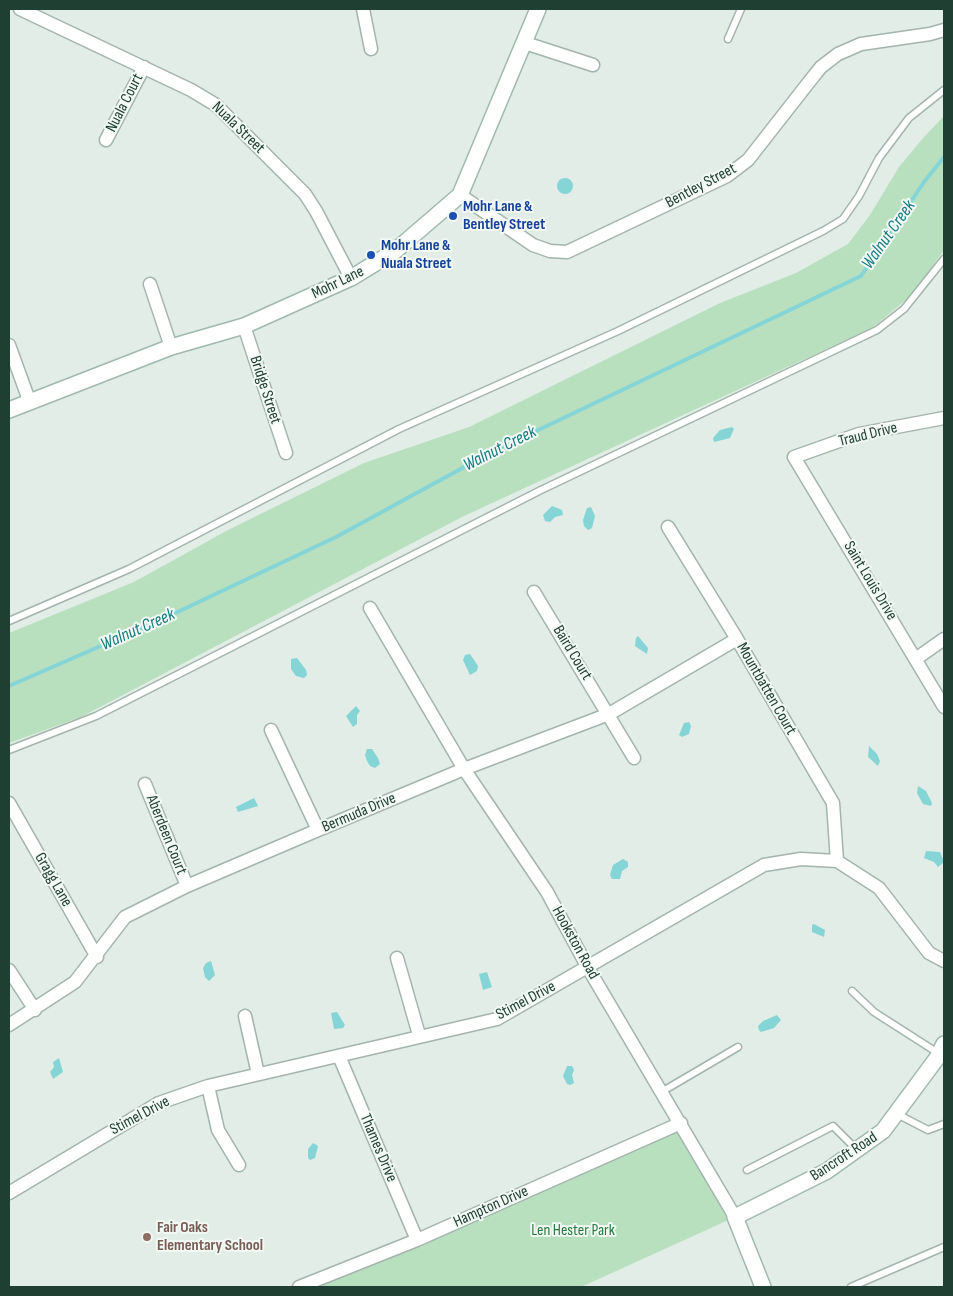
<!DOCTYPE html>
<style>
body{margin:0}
#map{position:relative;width:953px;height:1296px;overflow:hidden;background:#e1ede6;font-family:"Sofia Sans Condensed",sans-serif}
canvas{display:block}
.frame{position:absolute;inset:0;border:10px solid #203f33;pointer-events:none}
</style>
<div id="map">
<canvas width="953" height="1296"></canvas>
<div class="frame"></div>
</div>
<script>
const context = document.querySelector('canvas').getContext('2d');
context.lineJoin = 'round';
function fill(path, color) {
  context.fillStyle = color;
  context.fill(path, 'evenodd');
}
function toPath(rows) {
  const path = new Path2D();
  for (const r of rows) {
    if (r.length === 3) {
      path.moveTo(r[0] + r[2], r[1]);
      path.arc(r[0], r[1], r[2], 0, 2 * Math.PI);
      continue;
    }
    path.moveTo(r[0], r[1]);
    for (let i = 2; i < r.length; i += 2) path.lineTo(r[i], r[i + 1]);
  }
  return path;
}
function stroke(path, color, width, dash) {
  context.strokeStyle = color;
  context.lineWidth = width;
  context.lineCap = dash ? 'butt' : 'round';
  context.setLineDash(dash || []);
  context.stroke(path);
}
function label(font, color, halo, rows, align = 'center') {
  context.font = font + ' "Sofia Sans Condensed",sans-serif';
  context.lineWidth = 4;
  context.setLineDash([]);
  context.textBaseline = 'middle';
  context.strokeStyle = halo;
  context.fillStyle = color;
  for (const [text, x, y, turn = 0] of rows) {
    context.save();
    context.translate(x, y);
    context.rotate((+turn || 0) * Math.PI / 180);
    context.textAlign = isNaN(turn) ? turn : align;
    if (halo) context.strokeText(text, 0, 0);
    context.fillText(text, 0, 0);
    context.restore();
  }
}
fill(toPath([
 [944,116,944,250,913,294,872,328,464,516,81,717,9,743,9,633,134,582,228,530,364,463,469,427,720,303,796,273,848,244,870,215,899,167,924,137],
 [681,1123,735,1217,581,1287,299,1287]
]), '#b9e0be');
fill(toPath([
 [565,186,8],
 [732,427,734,429,730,438,714,442,713,438,720,430],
 [552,506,562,510,563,515,555,517,550,522,545,521,543,515],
 [591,507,595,516,592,528,588,530,584,526,583,520,587,508],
 [638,636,648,648,647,654,635,646,636,638],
 [470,654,478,666,477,671,470,675,463,660,465,655],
 [297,658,306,670,307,675,304,678,296,676,291,669,291,659],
 [356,706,360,711,357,715,357,724,353,727,346,716],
 [684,723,689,722,691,726,689,734,682,737,679,735],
 [869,746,877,754,880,761,878,766,868,757],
 [367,749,372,749,378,758,380,764,375,768,370,766,367,761,365,755],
 [918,786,926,791,932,803,931,806,923,804,917,793],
 [254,798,258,806,238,812,236,807],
 [926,851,940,852,944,862,938,867,934,862,924,858],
 [623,859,628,862,628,867,622,871,620,879,612,879,610,875,613,865],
 [812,925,814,924,825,930,824,937,812,932],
 [211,961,215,975,209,981,205,977,203,968,206,963],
 [487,972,492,987,483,990,479,974],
 [337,1012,345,1025,343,1028,334,1029,331,1013],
 [777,1015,781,1020,774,1028,761,1032,759,1030,758,1026,763,1021],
 [59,1058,63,1072,53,1079,50,1072,54,1067,53,1062],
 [567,1066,572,1066,574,1070,572,1075,574,1083,570,1085,567,1084,563,1076],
 [313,1143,318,1146,315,1158,310,1160,308,1158,308,1149]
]), '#85d4d6');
stroke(toPath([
 [9,686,167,617,336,537,488,454,861,276,924,182,944,157]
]), '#85d4d6', 4);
const lane = toPath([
 [728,39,741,9],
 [9,621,129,569,399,429,618,331,823,231,843,219,859,196,879,158,909,118,944,90],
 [9,750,96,716,541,490,877,330,904,309,944,259],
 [852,991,874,1012,938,1053],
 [663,1091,738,1047],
 [897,1114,928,1130,944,1124],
 [747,1170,833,1126,856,1149],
 [851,1287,944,1247]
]);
const street = toPath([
 [20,9,191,90,216,105,305,194,316,211,351,278],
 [363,9,371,49],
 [525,43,593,65],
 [106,140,144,67],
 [460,195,533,245,550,251,567,252,727,176,748,160,809,82,821,67,838,54,861,44,930,34,944,30],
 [150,284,171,347],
 [244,326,286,453],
 [9,345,30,403],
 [944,418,859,434,794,457,944,707],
 [668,527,737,639,833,803,837,861],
 [534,592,634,758],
 [370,608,464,769,547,892,588,968,735,1217],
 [917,658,944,639],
 [271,730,318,830],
 [145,784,187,886],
 [9,803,97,957],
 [397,958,419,1035],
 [9,970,35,1010],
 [245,1016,258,1074],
 [9,1025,75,982,125,917,187,886,318,830,464,769,609,714,737,639],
 [339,1056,417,1240],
 [208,1086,218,1130,239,1165],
 [9,1193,159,1103,208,1086,497,1019,764,865,801,859,837,861,879,888,929,953,944,961],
 [299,1287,417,1240,681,1123]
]);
const secondary = toPath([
 [9,410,171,347,244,326,351,278,395,251,460,195,538,9],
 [763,1287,735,1217,827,1171,883,1131,937,1058,944,1044]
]);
stroke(lane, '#a3b5ad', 9);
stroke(street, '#a3b5ad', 15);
stroke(secondary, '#9fbaad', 18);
stroke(lane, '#fff', 6);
stroke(street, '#fff', 12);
stroke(secondary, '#fff', 15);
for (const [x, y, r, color] of [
 [453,216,5,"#1a4fb4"],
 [371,255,5,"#1a4fb4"],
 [147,1237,5,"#8d6e63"]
]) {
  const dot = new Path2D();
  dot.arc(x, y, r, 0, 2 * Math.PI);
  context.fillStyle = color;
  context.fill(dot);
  stroke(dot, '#f2f9f5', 2);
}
label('16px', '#203f33', '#f2f9f5', [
 ["Nuala Court",125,103,-63],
 ["Nuala Street",238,128,44],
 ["Bentley Street",701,186,-28],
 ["Mohr Lane",338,283,-26],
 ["Bridge Street",265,390,72],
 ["Traud Drive",868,435,-14],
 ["Saint Louis Drive",870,581,59],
 ["Baird Court",572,653,59],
 ["Mountbatten Court",766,689,60],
 ["Bermuda Drive",359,813,-23],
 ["Aberdeen Court",166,835,68],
 ["Gragg Lane",53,880,60],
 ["Hookston Road",575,943,61],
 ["Stimel Drive",526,1001,-28],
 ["Stimel Drive",140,1116,-28],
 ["Thames Drive",378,1148,67],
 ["Bancroft Road",844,1157,-33],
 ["Hampton Drive",491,1207,-24]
]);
label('bold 16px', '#164399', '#f2f9f5', [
 ["Mohr Lane &",463,207],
 ["Bentley Street",463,225],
 ["Mohr Lane &",381,246],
 ["Nuala Street",381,264]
], 'left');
label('bold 16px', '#785e54', '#f2f9f5', [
 ["Fair Oaks",157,1228],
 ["Elementary School",157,1246]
], 'left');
label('16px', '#27793c', '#f2f9f5', [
 ["Len Hester Park",573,1231]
]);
label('italic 18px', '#167c80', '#f2f9f5', [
 ["Walnut Creek",889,235,-55],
 ["Walnut Creek",500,449,-27],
 ["Walnut Creek",138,630,-24]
]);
</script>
